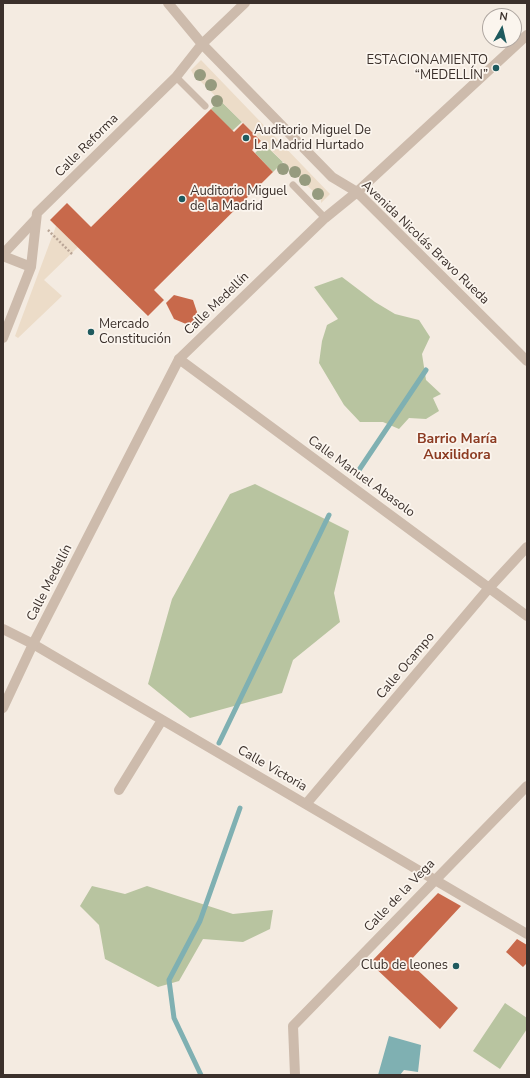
<!DOCTYPE html>
<meta charset="utf-8">
<style>
body{margin:0}
#map{position:relative;width:530px;height:1078px;overflow:hidden;background:#f4ebe1;font-family:"Nunito Sans",sans-serif}
canvas{display:block}
.frame{position:absolute;inset:0;border:4px solid #3b302b;pointer-events:none}
.north{position:absolute;left:482px;top:8px;width:40px;height:40px;box-sizing:border-box;background:#fbf5ee;border:1px solid #aea6a0;border-radius:50%;rotate:8deg;font-size:11px;font-weight:700;line-height:16px;text-align:center;color:#3b302b}
.north::after{content:'';display:block;margin:auto;width:14px;height:18px;background:#1f5a5e;clip-path:polygon(50% 0,100% 100%,50% 72%,0 100%)}
</style>
<div id="map">
<canvas width="530" height="1078"></canvas>
<div class="frame"></div>
<div class="north">N</div>
</div>
<script>
const context = document.querySelector('canvas').getContext('2d');
context.lineJoin = 'round';
function fill(path, color) {
  context.fillStyle = color;
  context.fill(path, 'evenodd');
}
function toPath(rows) {
  const path = new Path2D();
  for (const r of rows) {
    path.moveTo(r[0], r[1]);
    for (let i = 2; i < r.length; i += 2) path.lineTo(r[i], r[i + 1]);
  }
  return path;
}
function stroke(path, color, width, dash) {
  context.strokeStyle = color;
  context.lineWidth = width;
  context.lineCap = dash ? 'butt' : 'round';
  context.setLineDash(dash || []);
  context.stroke(path);
}
function label(font, color, halo, rows, align = 'center') {
  context.font = font + ' "Nunito Sans",sans-serif';
  context.lineWidth = 3.5;
  context.setLineDash([]);
  context.textBaseline = 'middle';
  context.strokeStyle = halo;
  context.fillStyle = color;
  for (const [text, x, y, turn = 0] of rows) {
    context.save();
    context.translate(x, y);
    context.rotate((+turn || 0) * Math.PI / 180);
    context.textAlign = isNaN(turn) ? turn : align;
    if (halo) context.strokeText(text, 0, 0);
    context.fillText(text, 0, 0);
    context.restore();
  }
}
fill(toPath([
 [220,100,242,122,232,131,211,109],
 [264,144,283,162,273,172,255,153],
 [342,277,375,302,395,314,419,320,430,337,422,354,426,380,441,394,433,398,439,411,426,419,409,418,399,429,383,422,360,422,344,405,319,363,322,341,327,325,338,319,314,287],
 [255,484,349,531,334,593,340,622,293,660,282,693,190,718,148,684,172,599,230,494],
 [92,886,125,894,147,886,233,914,273,910,270,929,243,942,203,939,179,981,158,987,105,959,99,925,80,906],
 [505,1003,527,1018,527,1029,500,1069,473,1051]
]), '#b8c4a0');
fill(toPath([
 [201,60,330,194,321,203,321,199,193,74,191,70],
 [56,226,78,247,44,280,62,296,18,338,15,336]
]), '#ecdcc8');
fill(toPath([
 [389,1036,421,1045,418,1072,404,1070,400,1075,378,1075]
]), '#7fb0b2');
stroke(toPath([
 [357,473,426,370],
 [219,743,329,515],
 [201,1075,174,1018,169,980,200,921,240,808]
]), '#7fb0b2', 5);
fill(toPath([
 [211,109,234,132,243,123,261,141,252,150,273,172,154,290,164,300,148,316,50,220,67,203,91,227],
 [174,295,193,300,199,318,191,326,174,319,166,303],
 [438,893,461,906,409,962,458,1008,440,1029,370,963],
 [517,939,527,945,527,963,523,967,506,952]
]), '#c8694b');
stroke(toPath([
 [48,230,72,254]
]), '#b9a596', 2.5, [2, 2]);
stroke(toPath([
 [176,77,205,106],
 [293,185,325,218]
]), '#cdbbac', 7);
stroke(toPath([
 [3,254,36,219],
 [179,359,527,616],
 [3,629,33,644,527,934],
 [119,790,162,720],
 [306,804,489,588,527,547],
 [295,1075,293,1026,527,786]
]), '#cdbbac', 10);
stroke(toPath([
 [168,3,202,44,332,177,357,192,527,361],
 [3,256,31,267],
 [3,338,31,267,37,213,176,77,202,44,245,3],
 [3,708,33,644,179,359,325,218,357,192,527,35]
]), '#cdbbac', 10);
context.fillStyle = '#969b7f';
for (const [x, y] of [
 [200,75],
 [211,85],
 [217,101],
 [283,169],
 [295,172],
 [305,180],
 [318,194]
]) {
  context.beginPath();
  context.arc(x, y, 6, 0, 2 * Math.PI);
  context.fill();
}
for (const [x, y, r, color] of [
 [496,68,4,"#1f5a5e"],
 [246,138,4,"#1f5a5e"],
 [182,199,4,"#1f5a5e"],
 [91,332,4,"#1f5a5e"],
 [456,966,4,"#1f5a5e"]
]) {
  const dot = new Path2D();
  dot.arc(x, y, r, 0, 2 * Math.PI);
  context.fillStyle = color;
  context.fill(dot);
  stroke(dot, '#fbf5ee', 1.5);
}
label('13px', '#3b302b', '#fbf5ee', [
 ["ESTACIONAMIENTO",488,61,"right"],
 ["“MEDELLÍN”",488,76,"right"],
 ["Auditorio Miguel De",254,131],
 ["La Madrid Hurtado",254,146],
 ["Auditorio Miguel",190,192],
 ["de la Madrid",190,207],
 ["Mercado",99,325],
 ["Constitución",99,340],
 ["Club de leones",448,966,"right"]
], 'left');
label('13px', '#3b302b', '#fbf5ee', [
 ["Calle Reforma",87,146,-45],
 ["Avenida Nicolás Bravo Rueda",425,243,44],
 ["Calle Medellín",217,304,-44],
 ["Calle Manuel Abasolo",361,477,36],
 ["Calle Medellín",50,583,-63],
 ["Calle Ocampo",406,666,-50],
 ["Calle Victoria",272,769,30],
 ["Calle de la Vega",400,896,-46]
]);
label('bold 14px', '#8c3b22', '#fbf5ee', [
 ["Barrio María",457,440],
 ["Auxilidora",457,456]
]);
</script>
